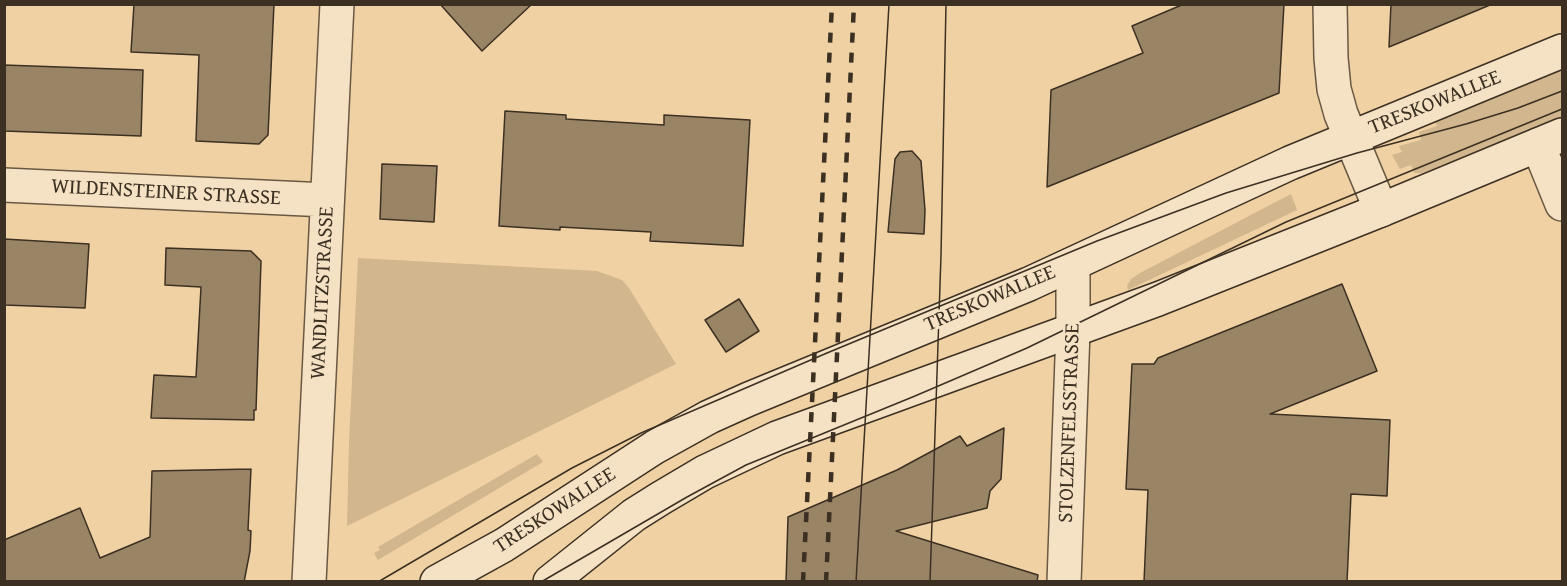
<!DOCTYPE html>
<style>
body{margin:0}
#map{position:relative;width:1567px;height:586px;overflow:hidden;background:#f0d1a4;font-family:"Gentium Book Plus",serif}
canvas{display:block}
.frame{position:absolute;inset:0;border:6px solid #3c3022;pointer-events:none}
</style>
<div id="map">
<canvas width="1567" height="586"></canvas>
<div class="frame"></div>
</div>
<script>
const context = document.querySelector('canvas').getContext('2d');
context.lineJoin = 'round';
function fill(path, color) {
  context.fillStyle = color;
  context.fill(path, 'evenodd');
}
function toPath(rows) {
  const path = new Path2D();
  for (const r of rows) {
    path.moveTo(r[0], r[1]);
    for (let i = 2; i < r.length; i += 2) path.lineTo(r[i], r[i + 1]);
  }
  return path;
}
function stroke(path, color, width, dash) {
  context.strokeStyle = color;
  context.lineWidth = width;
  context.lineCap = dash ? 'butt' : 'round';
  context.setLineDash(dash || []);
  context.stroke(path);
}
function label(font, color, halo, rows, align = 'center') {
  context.font = font + ' "Gentium Book Plus",serif';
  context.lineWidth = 5;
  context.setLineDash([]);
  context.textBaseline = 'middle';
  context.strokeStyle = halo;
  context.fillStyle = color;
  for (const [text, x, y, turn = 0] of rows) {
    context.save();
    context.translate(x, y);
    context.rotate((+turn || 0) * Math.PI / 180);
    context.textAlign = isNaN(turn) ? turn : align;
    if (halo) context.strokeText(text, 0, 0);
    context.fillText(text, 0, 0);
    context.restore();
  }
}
fill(toPath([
 [1562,68,1562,118,1422,173,1414,173,1411,165,1400,169,1392,155,1402,152,1399,146,1421,140,1419,132,1437,126,1434,120],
 [1291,194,1297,210,1128,290,1127,286,1131,279,1140,273],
 [358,258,597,271,622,280,629,288,676,364,347,526,349,442],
 [537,454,543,462,378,560,374,553,380,550,378,547]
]), '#d1b68e');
const building = toPath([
 [134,4,274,4,268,135,259,144,196,141,199,55,131,52,134,4],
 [440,4,532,4,482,51,440,4],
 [1184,4,1284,4,1279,93,1047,187,1051,90,1143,53,1132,26,1184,4],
 [1391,4,1490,4,1490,5,1389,47,1391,4],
 [4,65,143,70,141,136,4,131,4,65],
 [505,111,566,115,566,119,664,125,664,115,750,120,743,246,650,241,651,232,560,227,560,230,499,226,505,111],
 [912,151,921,161,925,210,924,234,888,232,895,159,900,152,912,151],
 [382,164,437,166,434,222,380,219,382,164],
 [4,239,89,244,85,308,4,305,4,239],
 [166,248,251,251,261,261,256,410,254,410,254,420,151,418,154,375,196,377,201,287,165,285,166,248],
 [1342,284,1377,371,1270,414,1390,420,1387,496,1351,494,1347,582,1144,582,1148,490,1126,489,1132,364,1154,364,1158,358,1342,284],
 [739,299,759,331,726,352,705,320,739,299],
 [1004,428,1001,479,990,491,987,508,896,531,1038,575,1037,582,786,582,788,517,897,470,960,436,967,446,1004,428],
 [251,469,248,530,251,531,250,551,244,582,4,582,4,540,80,508,100,558,150,537,152,471,251,469]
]);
fill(building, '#9a8466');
stroke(building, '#3c3022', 1.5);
const street = toPath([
 [1330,4,1331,58,1334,89,1341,114,1381,210],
 [1538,145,1562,204],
 [4,185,327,200],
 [309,582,337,4],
 [1064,582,1073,330,1073,264]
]);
const secondary = toPath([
 [437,582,504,545,655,447,709,417,749,399,1029,284,1290,163,1562,51],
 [550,582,634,515,661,498,705,472,777,438,1158,299,1381,210,1562,135]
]);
stroke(street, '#695842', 36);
stroke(secondary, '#3c3022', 36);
stroke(street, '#f5e1c4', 33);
stroke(secondary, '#f5e1c4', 33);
stroke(toPath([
 [378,582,572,468,641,433,827,353,1097,241,1226,193,1357,153,1466,124,1518,108,1562,91],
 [541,582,687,497,746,465,915,396,1027,348,1286,222,1562,109],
 [856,582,889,4],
 [930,582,941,255,946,4]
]), '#3c3022', 1.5);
stroke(toPath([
 [803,582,832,4],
 [826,582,854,4]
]), '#3c3022', 4.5, [10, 10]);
label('21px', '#3c3022', '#f5e1c4', [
 ["TRESKOWALLEE",1435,103,-22],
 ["WILDENSTEINER STRASSE",166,193,3],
 ["WANDLITZSTRASSE",323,293,-87],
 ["TRESKOWALLEE",990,299,-23],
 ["STOLZENFELSSTRASSE",1070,423,-88],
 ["TRESKOWALLEE",555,511,-33]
]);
</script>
